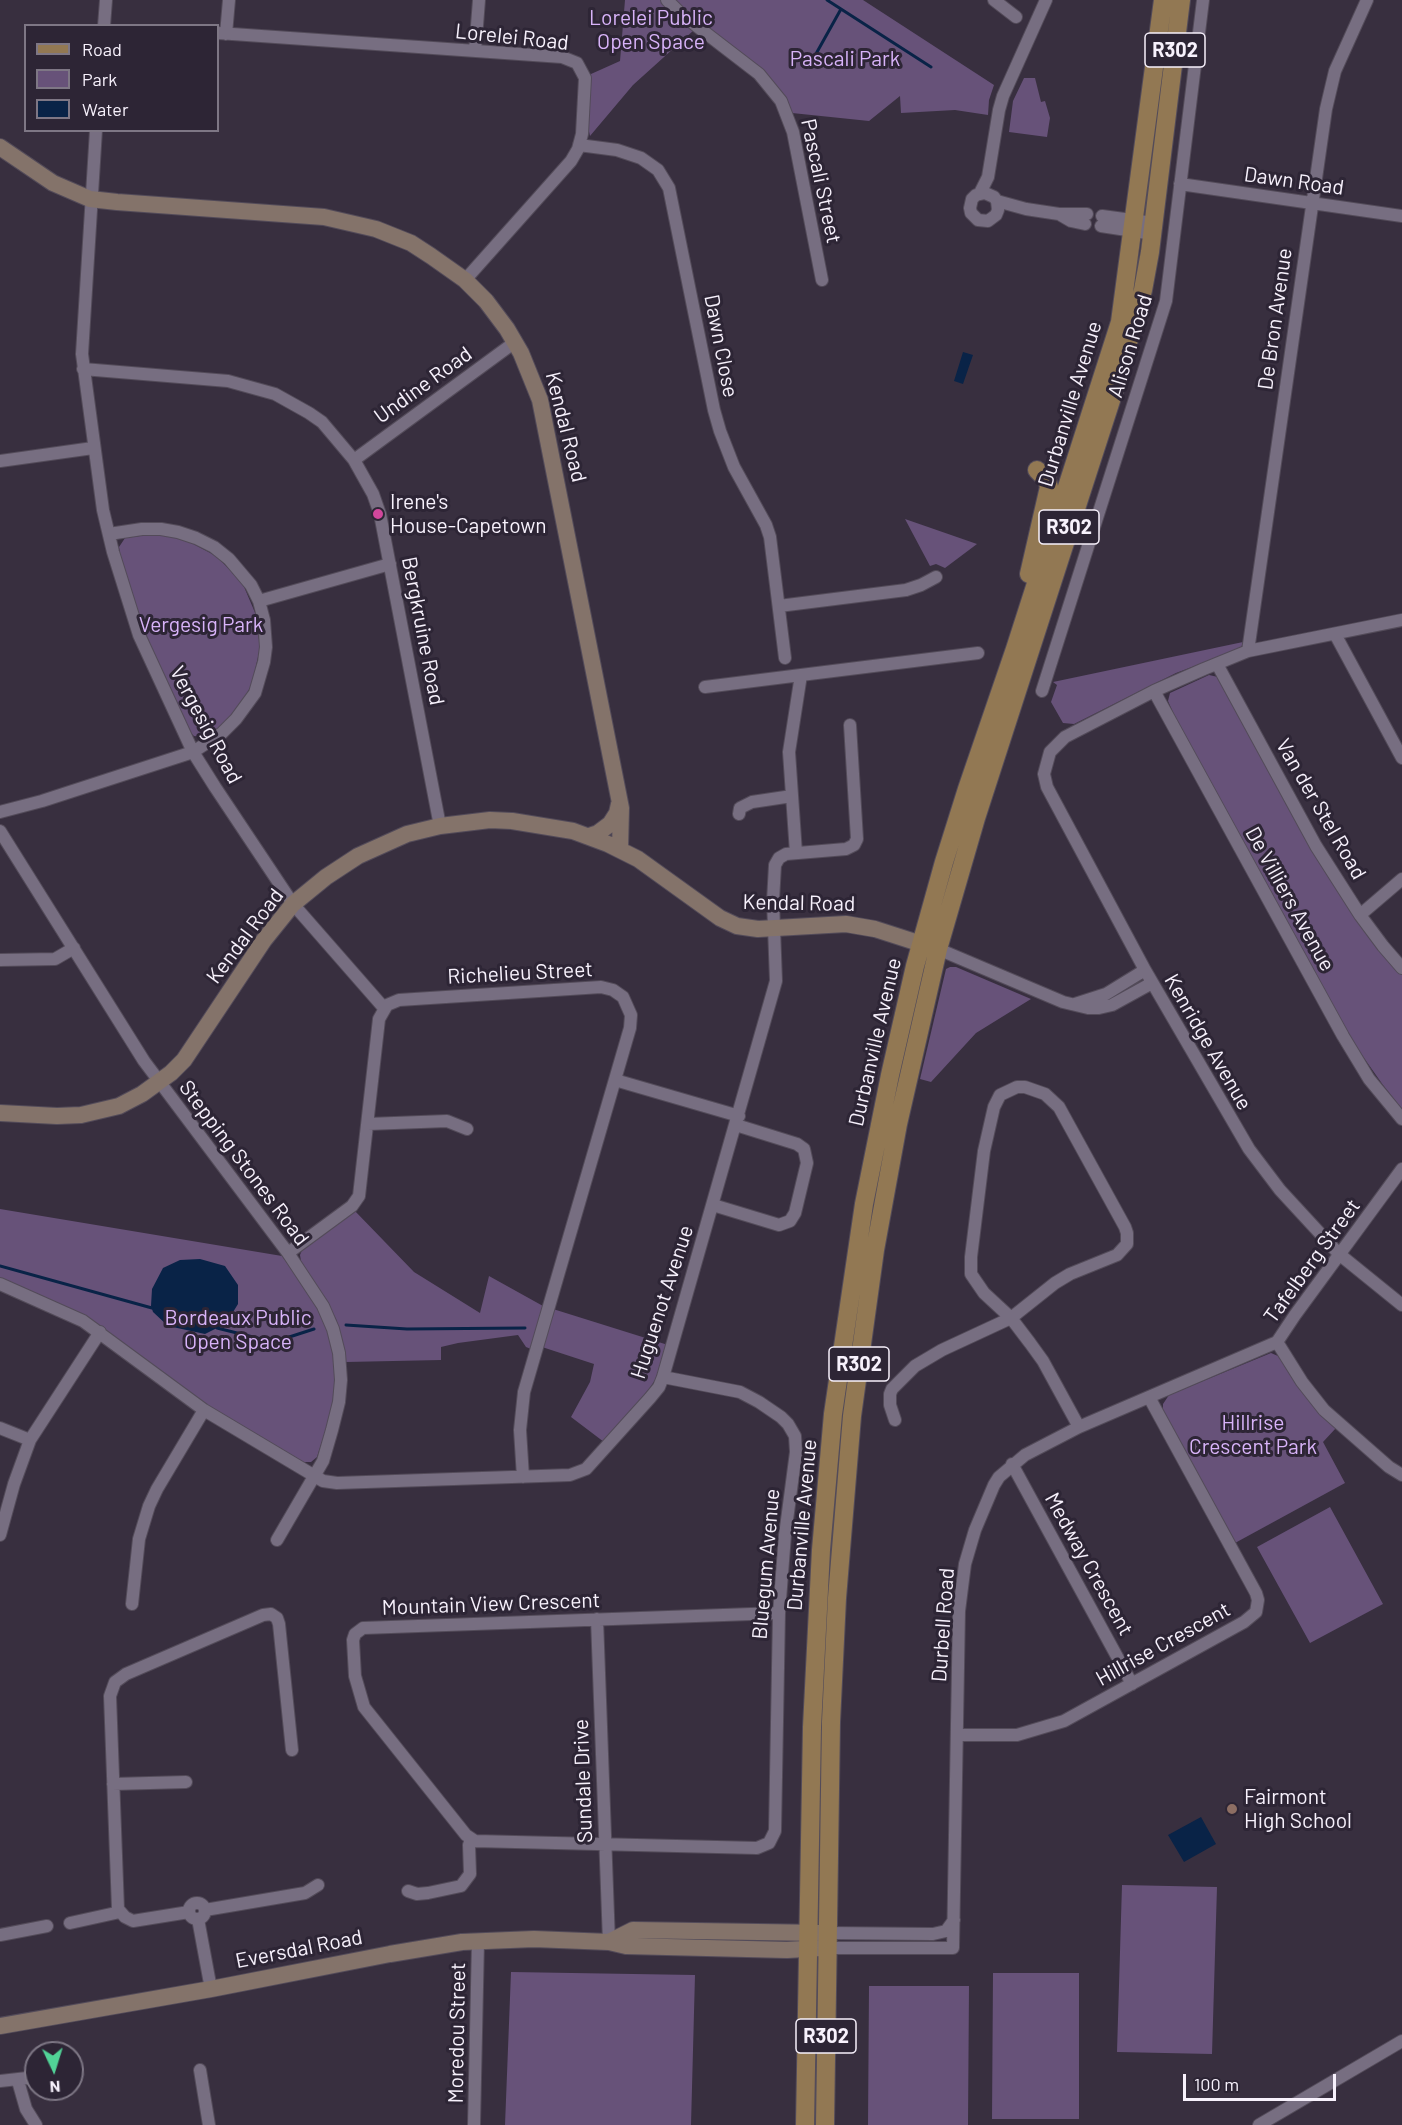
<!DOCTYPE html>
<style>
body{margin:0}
#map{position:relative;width:1402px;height:2125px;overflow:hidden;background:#382f3f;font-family:Barlow,sans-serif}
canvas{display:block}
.legend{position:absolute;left:24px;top:24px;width:195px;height:108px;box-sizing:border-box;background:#2d2535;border:2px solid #7e7785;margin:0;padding:8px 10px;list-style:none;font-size:18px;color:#f7f1fc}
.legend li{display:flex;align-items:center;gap:12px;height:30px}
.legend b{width:30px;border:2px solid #7e7785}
.north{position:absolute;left:24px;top:2041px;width:60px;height:60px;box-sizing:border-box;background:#2d2535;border:2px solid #7e7785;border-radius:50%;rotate:176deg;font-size:16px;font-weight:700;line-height:24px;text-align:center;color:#f7f1fc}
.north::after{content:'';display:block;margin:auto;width:21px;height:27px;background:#51d397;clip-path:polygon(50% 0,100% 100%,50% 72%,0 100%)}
.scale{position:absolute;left:1183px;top:2074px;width:153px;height:27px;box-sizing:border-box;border:3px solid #f7f1fc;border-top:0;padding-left:8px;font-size:18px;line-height:21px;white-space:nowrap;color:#f7f1fc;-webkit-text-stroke:4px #2d2535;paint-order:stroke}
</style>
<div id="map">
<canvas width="1402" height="2125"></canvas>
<ul class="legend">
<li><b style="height:8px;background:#927853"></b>Road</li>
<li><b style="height:16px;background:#675279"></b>Park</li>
<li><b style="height:16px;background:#092347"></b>Water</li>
</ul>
<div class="north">N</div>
<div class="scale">100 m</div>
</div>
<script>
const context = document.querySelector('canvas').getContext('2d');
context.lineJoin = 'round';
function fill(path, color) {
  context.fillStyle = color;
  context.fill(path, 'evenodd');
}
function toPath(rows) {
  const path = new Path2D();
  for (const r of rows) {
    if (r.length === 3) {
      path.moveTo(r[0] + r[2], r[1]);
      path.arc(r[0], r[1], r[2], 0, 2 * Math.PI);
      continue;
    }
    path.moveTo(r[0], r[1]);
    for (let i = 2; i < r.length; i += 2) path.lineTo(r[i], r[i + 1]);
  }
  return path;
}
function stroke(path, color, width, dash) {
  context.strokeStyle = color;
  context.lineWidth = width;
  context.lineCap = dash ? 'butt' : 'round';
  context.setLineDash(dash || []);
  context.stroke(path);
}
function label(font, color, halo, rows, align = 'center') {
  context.font = font + ' Barlow,sans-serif';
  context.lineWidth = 6;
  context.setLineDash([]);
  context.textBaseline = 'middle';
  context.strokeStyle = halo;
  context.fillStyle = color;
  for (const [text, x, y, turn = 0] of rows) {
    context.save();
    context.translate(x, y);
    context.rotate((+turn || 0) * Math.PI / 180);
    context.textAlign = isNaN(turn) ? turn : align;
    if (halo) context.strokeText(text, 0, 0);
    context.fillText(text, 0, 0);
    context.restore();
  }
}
fill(toPath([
 [625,0,661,0,694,30,633,85,590,136,588,127,591,74,620,61],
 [677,0,863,0,994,85,989,100,988,115,955,110,901,113,900,96,869,121,792,113,675,2],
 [1024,78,1035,78,1041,102,1045,101,1050,118,1047,137,1009,132,1013,101],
 [905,519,977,544,945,568,936,564,930,566],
 [154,534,184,539,216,556,242,582,256,615,260,648,252,684,240,706,221,727,204,737,194,736,189,731,148,644,120,554,119,547,125,538],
 [1243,642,1241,648,1237,650,1176,673,1074,724,1063,723,1051,702,1057,685,1053,682],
 [1209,675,1218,677,1309,842,1402,974,1402,1109,1383,1085,1352,1041,1175,717,1168,701,1170,693],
 [950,967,956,967,1031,999,976,1033,931,1082,920,1079,946,969],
 [0,1209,282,1256,314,1300,328,1329,334,1358,335,1385,332,1410,317,1457,311,1462,303,1462,201,1402,87,1317,0,1278],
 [354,1210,414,1272,480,1313,489,1276,543,1306,531,1349,526,1347,518,1335,458,1343,441,1347,441,1360,346,1362,342,1339,336,1319,301,1261,300,1255,303,1248],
 [553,1309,668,1345,655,1380,649,1389,604,1442,571,1417,590,1382,594,1364,542,1347],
 [1271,1353,1278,1356,1336,1428,1323,1442,1345,1483,1235,1543,1163,1412,1163,1404,1169,1395],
 [1330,1507,1383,1604,1310,1643,1257,1547],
 [1122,1885,1217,1887,1212,2054,1117,2052],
 [511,1972,695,1975,691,2125,505,2125],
 [993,1973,1079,1973,1079,2119,992,2119],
 [869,1986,969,1986,968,2125,868,2125]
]), '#675279');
fill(toPath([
 [963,352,973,355,963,384,954,381],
 [200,1259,225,1266,238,1285,238,1304,230,1317,221,1326,205,1334,168,1326,153,1312,151,1306,152,1289,163,1268,180,1260],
 [1201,1817,1216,1844,1184,1862,1168,1835]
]), '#092347');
stroke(toPath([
 [827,0,931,67],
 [812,61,841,9],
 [0,1266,152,1308],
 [346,1325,407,1329,525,1328],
 [217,1328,265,1340,280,1340,314,1329]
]), '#092347', 3);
const street = toPath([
 [667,0,681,14,759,74,781,101,793,132,822,280],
 [994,0,1016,17],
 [104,26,106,0],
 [218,33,562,57,577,63,585,78,582,134,578,149,571,161,465,280],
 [226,34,229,0],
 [475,51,479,0],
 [96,130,82,354,103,510,113,552,139,635,193,752,215,787,293,904,384,1008],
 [579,145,617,150,641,158,658,170,669,188,714,410,720,431,734,467,766,525,770,537,785,658],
 [1180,184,1402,216],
 [980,193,988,177,999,110,1003,96,1046,0],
 [997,201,998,210,996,215,988,221,978,220,971,213,970,208,972,199,976,195,985,193,994,197,997,201,1026,209,1059,214,1087,214],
 [1059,214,1071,221,1085,224],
 [1102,216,1154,223],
 [1101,226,1153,234],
 [83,369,228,381,275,394,309,413,322,422,354,460,373,494,380,514,440,826],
 [354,460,515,342],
 [0,461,93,448],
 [259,601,390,564],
 [779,606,906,590,921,585,936,577],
 [1402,620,1248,651,1204,669,1154,691,1065,737,1050,752,1044,774,1047,787,1145,970,1249,1149,1280,1190,1339,1254,1402,1305],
 [1335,634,1402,758],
 [1248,651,1326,109,1335,71,1367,0],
 [1217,664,1316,846,1360,915,1383,946,1402,968],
 [801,675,978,653],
 [705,687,801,675,789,752,796,853],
 [1042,691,1166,301,1203,0],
 [1154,691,1343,1036,1369,1079,1402,1119],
 [0,812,42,801,193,752,222,733,236,719,255,693,264,662,266,647,264,620,259,601,251,585,229,559,214,547,196,538,178,532,161,529,142,529,109,534],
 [739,814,740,808,752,802,792,796],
 [0,831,144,1061,288,1253,323,1306,333,1329,339,1353,341,1380,339,1402,332,1430,323,1461,277,1540],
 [1360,915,1402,879],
 [938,949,1063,1002,1088,1008,1099,1008,1112,1005,1152,983],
 [0,960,55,959,74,948],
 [1075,1004,1106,994,1145,970],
 [615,1080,739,1116],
 [368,1124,447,1121,467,1129],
 [713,1205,779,1225,790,1221,795,1213,807,1163,804,1149,797,1144,736,1125],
 [288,1253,352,1206,359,1196,379,1019,387,1005,399,1000,601,987,613,990,623,997,631,1015,630,1028,524,1392,520,1430,523,1477],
 [0,1284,83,1321,204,1410,323,1481,337,1483,570,1475,586,1469,650,1398,659,1387,663,1377,776,981,773,901,775,865,779,858,786,854,846,849,854,845,857,839,850,725],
 [1277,1342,1295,1315,1402,1169],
 [1277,1342,1302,1382,1324,1410,1389,1467,1402,1475],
 [663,1377,740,1392,759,1402,781,1417,788,1424,795,1436,796,1452,785,1535,779,1613,775,1831,769,1843,757,1848,475,1841,466,1835,364,1707,355,1676,353,1640,355,1634,363,1628,779,1613],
 [895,1420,890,1405,890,1394,892,1389,915,1366,942,1350,1011,1318,1055,1283,1070,1274,1117,1255,1127,1244,1127,1233,1125,1227,1059,1107,1045,1094,1025,1087,1017,1087,1000,1095,994,1107,984,1151,971,1257,971,1274,984,1293,1011,1318,1030,1343,1043,1361,1079,1427],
 [0,1428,30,1440],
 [1012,1464,1132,1684],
 [0,1535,14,1484,30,1440,100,1332],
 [132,1604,139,1539,149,1506,157,1489,204,1410],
 [597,1619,609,1942],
 [957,1735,1017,1735,1064,1721,1244,1622,1256,1612,1258,1600,1256,1593,1149,1397],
 [113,1784,186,1782],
 [408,1891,417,1894,428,1893,461,1886,470,1874,469,1845,471,1840],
 [197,1911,8],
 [205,1910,305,1893,318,1885],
 [189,1912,133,1921,125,1917,118,1909,110,1696,115,1682,126,1674,263,1615,271,1614,277,1618,279,1624,292,1750],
 [198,1919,211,1989],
 [70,1923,120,1912],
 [828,1933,933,1934,946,1931,954,1920],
 [0,1935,47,1926],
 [828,1948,953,1948,959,1611,965,1564,975,1530,994,1485,999,1477,1025,1455,1079,1427,1277,1342],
 [200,2070,209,2125],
 [0,2081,36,2077],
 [18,2081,26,2109,36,2125],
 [474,2125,478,1941],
 [1259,2125,1402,2041]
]);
const secondary = toPath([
 [0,147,53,183,90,199,117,202,324,217,376,229,411,243,431,256,465,280,486,301,507,329,521,353,540,400,621,808,620,849],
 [589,836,598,833,610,824,617,813,619,804],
 [0,1113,57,1116,81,1115,119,1106,142,1094,171,1073,184,1060,264,940,293,904,326,877,358,856,407,834,440,826,490,820,512,821,573,831,608,844,638,859,720,918,737,926,758,929,846,924,875,929,934,948],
 [609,1942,633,1930,821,1933],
 [0,2026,211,1989,390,1954,462,1942,534,1939,609,1942,626,1946,787,1950,822,1948]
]);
const primary = toPath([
 [1029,574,1049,487,1047,480,1037,470],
 [805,2125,812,1727,821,1550,833,1414,864,1204,890,1075,915,966,944,862,967,789,1015,649,1120,322,1163,0],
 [825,2125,831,1722,837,1598,852,1416,875,1250,898,1124,938,949,976,818,1116,385,1143,290,1150,252,1181,0]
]);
stroke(street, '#534b59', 14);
stroke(secondary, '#534b59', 18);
stroke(primary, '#534b59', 20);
stroke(street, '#776e81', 12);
stroke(secondary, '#84736a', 16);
stroke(primary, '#927853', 18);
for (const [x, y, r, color] of [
 [378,514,6,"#d1479c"],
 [1232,1809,6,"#8d6e63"]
]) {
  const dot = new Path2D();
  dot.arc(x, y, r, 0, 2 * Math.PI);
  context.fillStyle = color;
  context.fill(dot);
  stroke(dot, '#2d2535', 2);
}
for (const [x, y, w] of [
 [1175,50,60],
 [1069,527,60],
 [859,1364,60],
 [826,2036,60]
]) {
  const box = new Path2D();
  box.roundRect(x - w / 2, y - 17, w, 34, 4.5);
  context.fillStyle = '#2d2535';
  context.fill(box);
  stroke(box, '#f7f1fc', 1.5);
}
label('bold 20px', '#f7f1fc', null, [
 ["R302",1175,50],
 ["R302",1069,527],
 ["R302",859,1364],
 ["R302",826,2036]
]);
label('21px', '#d8b3f9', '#2d2535', [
 ["Lorelei Public",651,18],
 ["Open Space",651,42],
 ["Pascali Park",845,59],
 ["Vergesig Park",201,625],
 ["Bordeaux Public",238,1318],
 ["Open Space",238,1342],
 ["Hillrise",1253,1423],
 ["Crescent Park",1253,1447]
]);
label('21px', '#f7f1fc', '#2d2535', [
 ["Lorelei Road",512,37,6],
 ["Pascali Street",821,181,78],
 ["Dawn Road",1294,181,8],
 ["De Bron Avenue",1275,319,-82],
 ["Dawn Close",721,346,79],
 ["Alison Road",1130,346,-73],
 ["Undine Road",423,385,-36],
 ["Durbanville Avenue",1070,404,-73],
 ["Kendal Road",566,427,76],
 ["Bergkruine Road",423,631,79],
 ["Vergesig Road",206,725,62],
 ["Van der Stel Road",1321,809,60],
 ["De Villiers Avenue",1290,899,61],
 ["Kendal Road",799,903,1],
 ["Kendal Road",245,936,-53],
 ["Richelieu Street",520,973,-3],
 ["Durbanville Avenue",875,1042,-77],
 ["Kenridge Avenue",1208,1042,60],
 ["Stepping Stones Road",244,1163,53],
 ["Tafelberg Street",1312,1261,-54],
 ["Huguenot Avenue",662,1302,-72],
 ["Durbanville Avenue",802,1525,-85],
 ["Bluegum Avenue",766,1564,-85],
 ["Medway Crescent",1089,1564,61],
 ["Mountain View Crescent",491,1604,-2],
 ["Durbell Road",943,1625,-86],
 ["Hillrise Crescent",1163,1644,-29],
 ["Sundale Drive",583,1781,-92],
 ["Eversdal Road",299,1949,-11],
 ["Moredou Street",457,2033,-89]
]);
label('21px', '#f7f1fc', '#2d2535', [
 ["Irene's",390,502],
 ["House-Capetown",390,526],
 ["Fairmont",1244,1797],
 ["High School",1244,1821]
], 'left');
</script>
